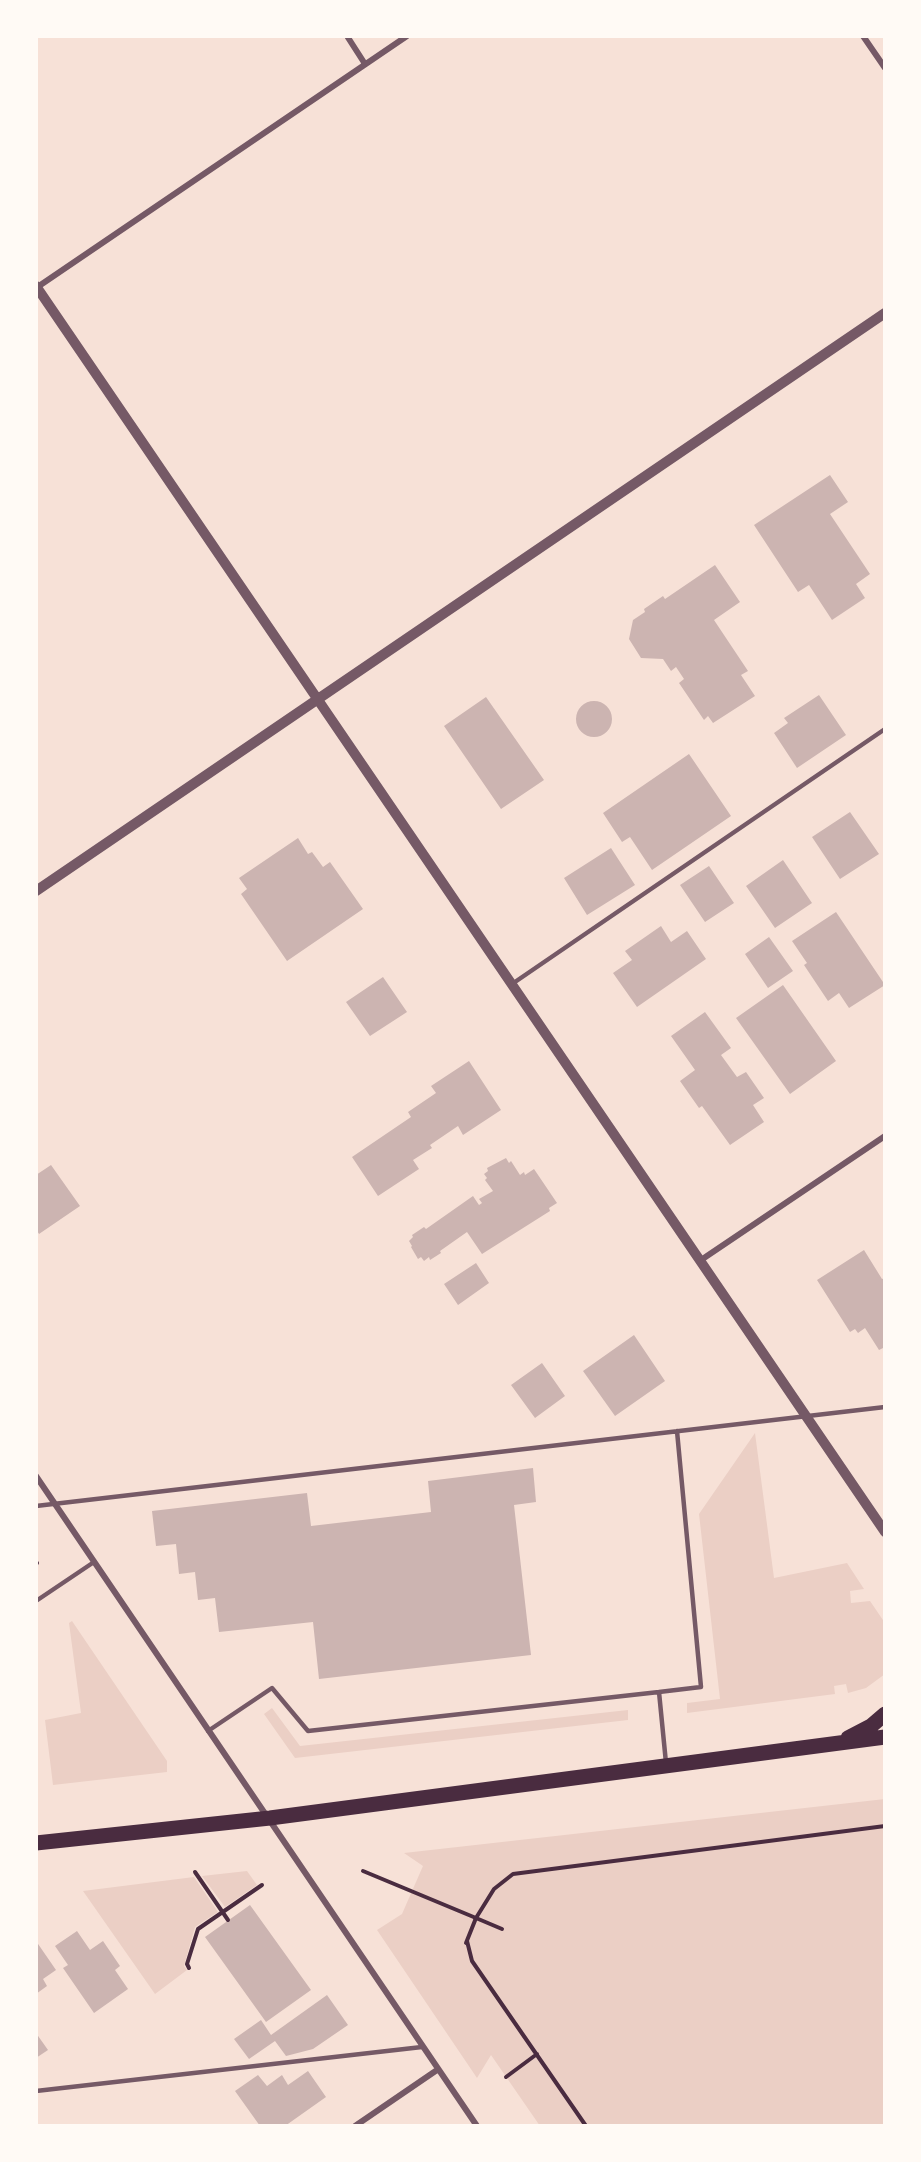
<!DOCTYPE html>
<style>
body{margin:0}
#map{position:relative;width:921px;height:2162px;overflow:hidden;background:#f7e1d7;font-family:"Noto Serif",serif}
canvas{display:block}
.frame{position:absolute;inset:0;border:38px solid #fffaf5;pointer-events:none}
</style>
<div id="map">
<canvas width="921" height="2162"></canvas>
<div class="frame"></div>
</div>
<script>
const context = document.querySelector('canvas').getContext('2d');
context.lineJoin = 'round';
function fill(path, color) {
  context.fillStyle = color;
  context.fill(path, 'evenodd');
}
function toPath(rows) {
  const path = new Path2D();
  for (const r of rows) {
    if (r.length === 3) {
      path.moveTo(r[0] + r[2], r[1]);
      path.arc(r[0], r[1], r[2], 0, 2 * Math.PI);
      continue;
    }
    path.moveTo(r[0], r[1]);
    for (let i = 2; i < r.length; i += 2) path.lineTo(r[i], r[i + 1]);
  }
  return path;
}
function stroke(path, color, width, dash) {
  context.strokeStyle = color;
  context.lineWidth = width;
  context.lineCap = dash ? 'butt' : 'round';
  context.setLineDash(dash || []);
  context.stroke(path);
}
fill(toPath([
 [755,1433,774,1578,847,1563,864,1589,850,1591,851,1603,870,1601,885,1623,885,1674,866,1688,848,1693,846,1684,834,1686,835,1694,687,1713,687,1703,720,1699,699,1514],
 [72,1621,167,1761,167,1772,53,1785,45,1720,81,1713,69,1623],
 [272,1708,300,1746,628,1710,628,1720,295,1758,264,1714],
 [885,1799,885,2126,540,2126,491,2055,477,2078,377,1930,402,1914,423,1866,404,1853],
 [247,1871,257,1885,225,1907,202,1876],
 [194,1877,218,1912,195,1927,184,1966,187,1970,155,1994,83,1891]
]), '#ebcfc5');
fill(toPath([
 [830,475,848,502,830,514,870,574,856,584,865,598,832,620,809,585,798,592,754,525],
 [715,565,740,602,714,620,748,671,741,675,755,696,713,723,708,716,704,720,679,683,684,679,676,667,671,671,663,659,641,658,629,639,633,620,645,612,644,609,663,596,665,599],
 [819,695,846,735,797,768,774,733,788,723,784,718],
 [486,697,544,780,501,809,444,726],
 [594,719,18],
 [689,754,731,816,652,870,630,837,622,842,603,813],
 [850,812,879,854,840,879,812,837],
 [298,838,308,854,312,852,323,867,330,862,363,909,287,961,241,894,247,889,239,878],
 [611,848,635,885,587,915,564,878],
 [783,860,812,903,775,928,746,886],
 [709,866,734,903,705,922,680,885],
 [836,912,885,985,849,1008,839,993,828,1001,804,965,807,963,792,941],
 [661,926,671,942,687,931,706,959,637,1007,613,973,632,960,625,951],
 [769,937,793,971,768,988,745,954],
 [383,977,407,1012,370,1036,346,1002],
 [783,985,836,1061,790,1094,736,1018],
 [705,1012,731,1048,721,1055,737,1077,746,1072,764,1098,753,1105,764,1122,730,1145,702,1106,699,1108,680,1081,695,1070,671,1036],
 [469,1061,501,1110,463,1135,458,1126,430,1145,432,1148,413,1160,419,1169,378,1196,352,1157,411,1117,408,1112,436,1093,431,1086],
 [506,1158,509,1163,511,1161,520,1175,524,1172,525,1175,534,1169,557,1203,549,1208,550,1211,482,1254,467,1232,440,1251,441,1253,430,1260,429,1257,424,1261,421,1257,418,1259,411,1247,412,1246,409,1241,413,1237,412,1235,424,1227,426,1229,473,1196,479,1205,482,1203,479,1199,493,1191,485,1180,487,1178,484,1174,488,1171,487,1168],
 [51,1165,80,1206,39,1234,36,1229,36,1175],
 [864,1250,882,1279,885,1278,885,1347,879,1350,865,1328,858,1333,855,1329,850,1332,817,1280],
 [476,1263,489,1283,458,1305,444,1284],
 [634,1335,665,1381,615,1416,583,1371],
 [542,1363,565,1396,535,1418,511,1385],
 [533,1468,536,1502,514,1505,531,1655,319,1679,313,1622,219,1632,215,1598,198,1600,195,1572,179,1574,176,1544,156,1546,152,1511,307,1493,311,1526,431,1512,428,1481],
 [250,1905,311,1990,266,2022,205,1937],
 [77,1931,90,1950,103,1941,120,1966,115,1970,128,1989,94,2013,63,1968,68,1965,55,1946],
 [36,1941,56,1970,43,1979,47,1986,36,1994],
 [327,1995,348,2025,313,2049,286,2056,275,2041,249,2059,234,2039,261,2020,271,2035],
 [36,2033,48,2050,36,2058],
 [308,2071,326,2097,285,2126,260,2126,235,2091,258,2075,267,2086,282,2075,288,2085]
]), '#ccb4b1');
stroke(toPath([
 [36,1563,37,1563],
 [363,1871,476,1918,475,1920],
 [195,1872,228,1920],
 [476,1918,502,1929],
 [467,1941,472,1961,586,2126],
 [466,1943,476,1918,494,1889,513,1874,885,1826],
 [189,1968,187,1964,198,1929,262,1885],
 [506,2077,537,2054]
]), '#4a2c40', 4);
stroke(toPath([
 [512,984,885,729],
 [36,1506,885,1407],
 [36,1601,94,1562],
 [208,1731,272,1688,308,1731,659,1692],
 [666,1763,659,1692,701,1687,677,1431],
 [36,2091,422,2047]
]), '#755966', 4.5);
stroke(toPath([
 [347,36,365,64],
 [863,36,885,68],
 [36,288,407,36],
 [701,1260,885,1136],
 [36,1476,477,2126],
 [355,2126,437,2070]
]), '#755966', 6);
stroke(toPath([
 [36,286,885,1532],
 [36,891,885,313]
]), '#755966', 10);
stroke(toPath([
 [848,1738,871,1726,885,1714],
 [36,1843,270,1818,885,1737]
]), '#4a2c40', 15);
</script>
